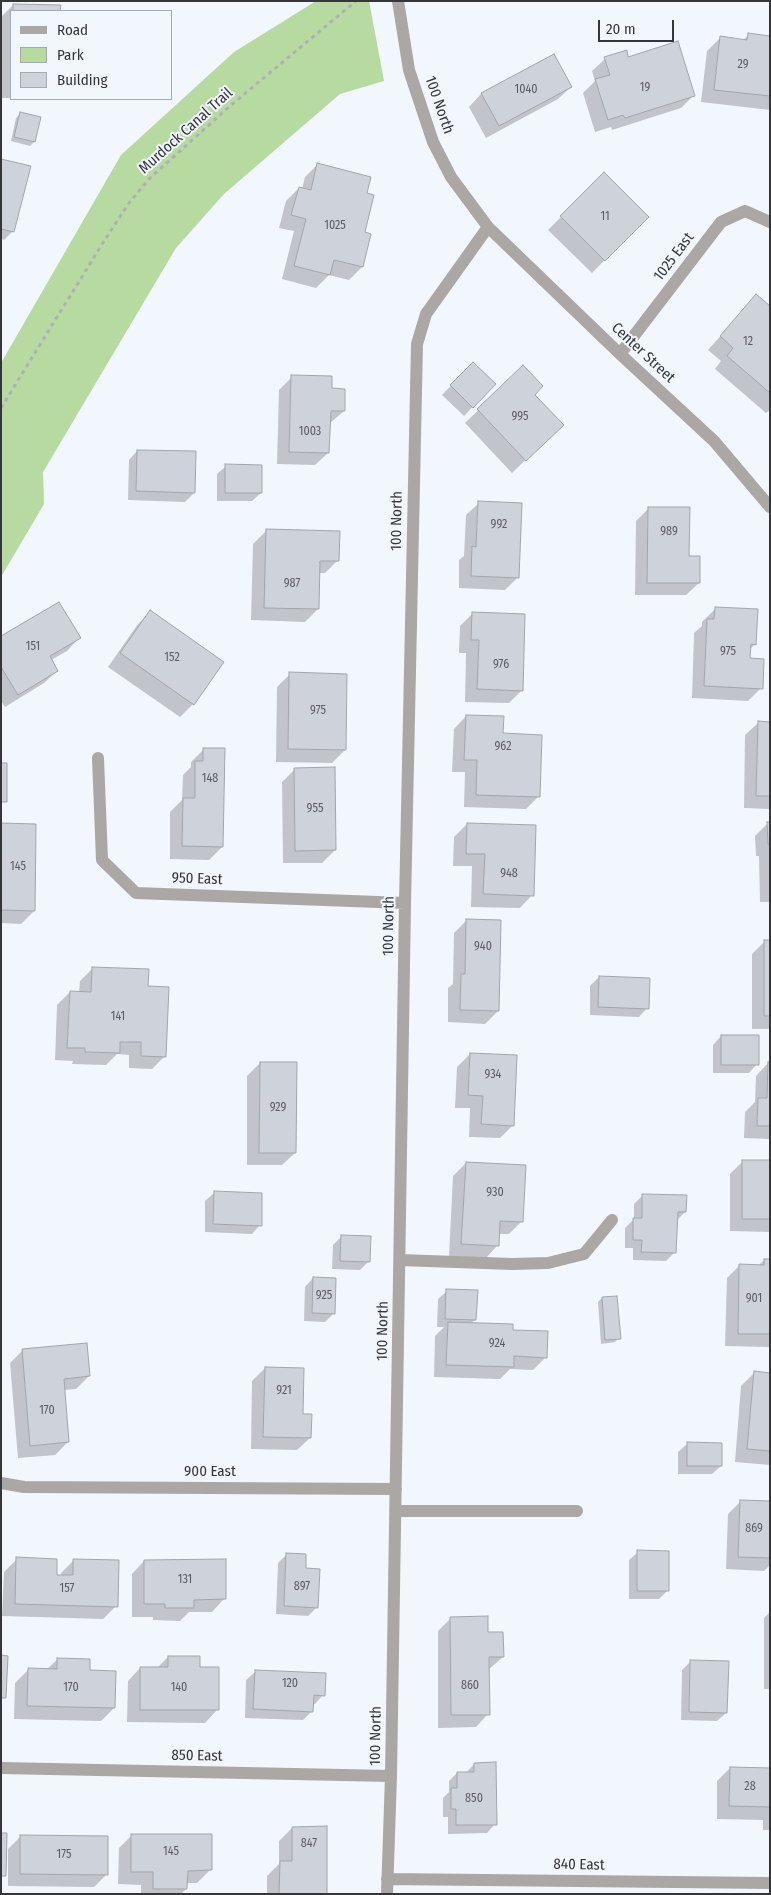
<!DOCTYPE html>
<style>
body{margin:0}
#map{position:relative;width:771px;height:1895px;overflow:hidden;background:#f2f6fd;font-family:"Fira Sans Condensed",sans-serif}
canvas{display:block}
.frame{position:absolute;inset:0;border:2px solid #343639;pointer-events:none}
.legend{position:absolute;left:10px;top:10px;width:162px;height:90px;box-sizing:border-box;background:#f2f6fd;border:1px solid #a6a9af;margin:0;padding:6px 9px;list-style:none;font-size:15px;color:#343639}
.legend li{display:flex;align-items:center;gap:10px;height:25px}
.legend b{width:25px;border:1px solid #a6a9af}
.scale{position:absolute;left:598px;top:20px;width:76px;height:22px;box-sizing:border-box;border:2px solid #343639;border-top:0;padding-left:6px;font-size:15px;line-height:18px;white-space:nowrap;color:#343639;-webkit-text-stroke:4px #f2f6fd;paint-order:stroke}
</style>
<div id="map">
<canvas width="771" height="1895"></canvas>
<div class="frame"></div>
<ul class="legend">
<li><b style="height:6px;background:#aaa7a5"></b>Road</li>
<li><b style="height:14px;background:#b7daa1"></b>Park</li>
<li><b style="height:14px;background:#ced2da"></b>Building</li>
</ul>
<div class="scale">20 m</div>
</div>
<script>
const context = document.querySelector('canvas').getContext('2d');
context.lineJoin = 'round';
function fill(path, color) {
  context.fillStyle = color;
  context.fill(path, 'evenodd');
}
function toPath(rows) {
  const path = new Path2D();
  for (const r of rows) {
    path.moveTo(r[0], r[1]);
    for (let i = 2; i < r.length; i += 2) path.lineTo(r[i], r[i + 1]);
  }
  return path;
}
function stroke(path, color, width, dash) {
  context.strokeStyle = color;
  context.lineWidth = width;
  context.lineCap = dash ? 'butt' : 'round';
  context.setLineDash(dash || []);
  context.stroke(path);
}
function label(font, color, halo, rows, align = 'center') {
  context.font = font + ' "Fira Sans Condensed",sans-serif';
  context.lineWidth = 4;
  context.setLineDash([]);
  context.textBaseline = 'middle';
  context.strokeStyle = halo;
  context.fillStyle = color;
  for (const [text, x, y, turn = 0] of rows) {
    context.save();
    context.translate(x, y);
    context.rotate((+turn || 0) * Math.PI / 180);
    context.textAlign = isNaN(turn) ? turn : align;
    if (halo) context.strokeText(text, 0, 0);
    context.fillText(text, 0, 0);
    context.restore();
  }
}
fill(toPath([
 [316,1,369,1,384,81,340,94,224,194,176,248,43,472,44,504,1,577,1,363,121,155,234,52]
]), '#b7daa1');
fill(toPath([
 [13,5,59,6,59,11,11,11,11,98,1,98,1,17],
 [749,35,770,37,770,110,701,102,707,51,720,38,743,40],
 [554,55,571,87,558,99,486,138,469,107,481,94],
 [627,58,694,95,681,108,612,130,611,127,595,132,583,93,595,81,592,71,605,59],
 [20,114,40,118,34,142,30,146,11,141,16,118],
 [1,160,13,231,4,240,1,239],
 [318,164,366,194,364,233,370,235,362,267,349,280,329,275,316,288,282,279,294,231,279,228,286,201,299,188,302,189,305,177],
 [604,174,647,217,592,273,548,230],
 [756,296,770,308,770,410,766,413,715,369,721,361,708,350],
 [473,363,494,384,464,416,442,395],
 [523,367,549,437,512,473,465,423],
 [292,377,331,390,344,411,329,424,328,453,315,465,277,464,279,390],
 [137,451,194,493,185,502,128,500,129,460],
 [226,466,261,493,252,501,217,501,217,474],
 [479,503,518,577,505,590,459,588,459,560,464,556,466,515],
 [649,508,688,558,699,583,686,595,635,595,636,521],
 [266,531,338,560,325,573,319,573,318,609,305,622,251,620,253,544],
 [715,609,755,644,749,650,749,660,761,688,748,701,692,698,694,633,702,626,702,622],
 [150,612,222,663,193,704,180,717,108,667,138,624],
 [473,613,522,690,509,703,465,702,466,653,459,653,460,626],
 [1,637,79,638,67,651,51,660,57,671,44,683,5,707,1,701],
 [290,674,345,750,332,763,276,762,277,687],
 [466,716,502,735,538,797,526,809,464,807,465,772,452,772,454,729],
 [758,723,770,723,770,809,744,808,745,735],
 [204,749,222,847,209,860,170,859,170,812,182,800,183,775,191,767,191,762],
 [295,769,335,850,322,863,283,863,282,782],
 [768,823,770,823,770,902,760,902,759,856,756,856,755,836],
 [1,824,34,911,21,924,1,923],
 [467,824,532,895,520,908,471,907,472,866,453,866,454,837],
 [467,920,498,1011,485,1024,448,1022,448,988,453,984,454,933],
 [765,941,770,941,770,1029,752,1029,752,954],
 [93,968,147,987,165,1056,152,1069,129,1068,129,1055,117,1054,106,1065,72,1064,73,1061,55,1060,57,1005,70,992,79,993,80,981],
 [599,977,647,1008,639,1017,590,1015,590,986],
 [721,1036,757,1064,749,1073,713,1073,713,1045],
 [470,1054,513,1125,500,1138,469,1137,470,1108,455,1108,457,1067],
 [260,1063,295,1153,282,1165,247,1165,247,1076],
 [768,1063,770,1139,744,1138,745,1112,755,1102,756,1076],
 [743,1161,770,1161,770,1232,730,1231,730,1174],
 [466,1163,522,1221,509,1234,498,1234,497,1246,485,1259,449,1256,453,1176],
 [214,1193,260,1225,252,1234,205,1232,205,1201],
 [643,1195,685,1212,676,1221,675,1252,666,1261,633,1260,633,1248,625,1248,625,1228,634,1219,634,1204],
 [342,1236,368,1262,360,1270,332,1269,333,1245],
 [764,1260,770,1260,770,1347,725,1346,727,1278,740,1265,758,1266],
 [313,1278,334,1313,325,1322,304,1321,305,1287],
 [447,1291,475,1320,470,1324,512,1332,546,1357,533,1370,510,1369,500,1379,434,1377,435,1336,444,1327,437,1327,438,1299],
 [602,1298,619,1338,615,1342,601,1344,598,1302],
 [23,1350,89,1376,76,1389,63,1390,68,1442,55,1455,18,1458,10,1363],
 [265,1368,302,1415,310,1438,297,1450,251,1449,252,1381],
 [754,1373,770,1374,770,1465,735,1462,741,1386],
 [687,1444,721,1466,712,1474,678,1474,678,1452],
 [741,1501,770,1502,770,1565,764,1571,726,1569,728,1514],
 [638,1552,668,1590,659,1599,629,1599,629,1560],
 [287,1554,305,1569,317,1607,308,1616,276,1614,278,1563],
 [17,1559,55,1576,61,1576,61,1573,74,1560,116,1606,103,1619,2,1616,4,1572],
 [144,1561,224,1599,212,1612,189,1612,180,1621,153,1620,153,1617,132,1617,132,1574],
 [770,1612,770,1689,764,1689,764,1618],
 [451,1618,487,1634,503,1657,488,1670,488,1714,476,1727,438,1728,438,1631],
 [168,1657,217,1710,205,1723,127,1722,128,1681,140,1668,157,1668],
 [58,1659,89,1671,114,1708,101,1721,14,1719,15,1683,28,1670,46,1670],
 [691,1661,726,1713,717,1721,681,1720,682,1670],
 [255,1672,323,1695,315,1704,312,1704,312,1711,303,1720,245,1718,246,1680],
 [474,1764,495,1824,487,1833,448,1834,448,1817,443,1817,443,1798,449,1792,449,1781,457,1773,466,1773],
 [730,1768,770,1769,770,1830,763,1830,763,1820,717,1819,717,1781],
 [292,1828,325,1894,267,1894,267,1876,279,1864,279,1841],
 [132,1835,210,1870,197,1883,186,1883,186,1889,181,1894,141,1894,141,1885,118,1884,119,1848],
 [21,1836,107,1874,94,1887,8,1886,8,1849]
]), '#0003');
const building = toPath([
 [13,4,61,5,60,11,13,11,13,4],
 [748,33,770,36,770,96,714,90,720,36,747,40,748,33],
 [678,41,695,96,625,118,623,115,608,120,595,79,610,75,604,57,627,50,628,57,678,41],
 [554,54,572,87,499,126,481,93,554,54],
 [20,112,41,117,35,142,14,137,20,112],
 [1,159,31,166,14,232,1,229,1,159],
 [317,163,371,177,367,193,374,195,365,232,371,234,363,267,334,260,330,275,294,266,306,219,291,215,299,187,311,190,317,163],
 [604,172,649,217,605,261,560,216,604,172],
 [756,294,770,306,770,393,727,356,733,348,720,336,756,294],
 [473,362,496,384,473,408,450,385,473,362],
 [523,365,543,386,535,395,564,425,526,461,477,409,523,365],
 [291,375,332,376,332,388,345,389,345,411,331,411,329,453,289,452,291,375],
 [137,450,196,451,195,493,136,491,137,450],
 [225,464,262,465,262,493,225,493,225,464],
 [478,501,522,503,519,578,471,576,472,546,476,547,478,501],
 [648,507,690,507,689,556,700,556,700,583,647,583,648,507],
 [266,529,340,531,339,561,320,561,319,609,264,608,266,529],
 [59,602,81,638,50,656,58,671,18,695,1,667,1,636,59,602],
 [715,607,758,609,756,645,751,644,750,658,764,659,763,689,704,686,707,619,714,619,715,607],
 [150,610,224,662,194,705,120,653,150,610],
 [472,612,525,614,523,691,477,689,479,640,471,640,472,612],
 [289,672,347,674,346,750,288,749,289,672],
 [466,715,504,716,503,733,542,735,540,797,476,795,477,760,464,760,466,715],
 [758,721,770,722,770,796,756,796,758,721],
 [203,748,225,748,223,847,182,846,183,798,195,798,195,761,203,761,203,748],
 [1,763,7,763,7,802,1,802,1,763],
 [335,767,336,850,295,851,294,768,335,767],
 [767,822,770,822,770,844,768,844,767,822],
 [1,823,36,824,35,911,1,910,1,823],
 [467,823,536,825,534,896,483,894,485,854,466,854,467,823],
 [466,919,501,920,499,1011,460,1010,461,974,465,974,466,919],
 [764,940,770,940,770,1016,764,1016,764,940],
 [92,967,149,969,148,986,169,987,166,1057,141,1056,141,1042,120,1042,120,1053,85,1052,85,1048,67,1048,70,991,91,992,92,967],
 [599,976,650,978,649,1009,598,1007,599,976],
 [721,1035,759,1035,759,1065,721,1065,721,1035],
 [470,1053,517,1055,514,1126,481,1124,483,1096,468,1095,470,1053],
 [260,1062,297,1062,296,1153,259,1153,260,1062],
 [768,1062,770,1062,770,1126,757,1126,758,1098,767,1098,768,1062],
 [742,1160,770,1160,770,1219,742,1219,742,1160],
 [466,1162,526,1165,523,1222,500,1221,499,1246,461,1244,466,1162],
 [214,1191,262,1193,262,1226,213,1224,214,1191],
 [642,1194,687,1195,686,1212,678,1212,676,1253,641,1252,642,1240,633,1240,633,1218,642,1218,642,1194],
 [341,1235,371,1236,370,1262,340,1261,341,1235],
 [764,1259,770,1259,770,1334,738,1334,739,1264,764,1265,764,1259],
 [313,1277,336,1278,335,1314,312,1313,313,1277],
 [446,1289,478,1290,476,1320,445,1319,446,1289],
 [617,1296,621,1339,605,1340,602,1297,617,1296],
 [448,1322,513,1324,513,1330,548,1331,547,1358,514,1356,514,1367,446,1365,448,1322],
 [87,1343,90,1376,64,1379,69,1442,30,1446,22,1349,87,1343],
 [265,1367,304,1368,303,1414,312,1414,311,1438,263,1437,265,1367],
 [754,1371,770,1373,770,1451,747,1449,754,1371],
 [687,1442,722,1443,722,1466,687,1466,687,1442],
 [740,1500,770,1501,770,1558,738,1557,740,1500],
 [637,1550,669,1551,669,1591,637,1591,637,1550],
 [286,1553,306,1554,306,1568,320,1569,318,1608,284,1606,286,1553],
 [16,1557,57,1559,57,1575,73,1575,73,1559,119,1560,118,1607,15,1604,16,1557],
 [226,1559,226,1599,194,1600,194,1608,165,1608,165,1604,144,1604,144,1560,226,1559],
 [488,1616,488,1632,503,1632,504,1657,489,1657,490,1715,451,1715,450,1617,488,1616],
 [1,1655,8,1656,6,1698,1,1698,1,1655],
 [168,1656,200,1656,200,1667,219,1667,219,1710,140,1710,140,1667,168,1667,168,1656],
 [57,1658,90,1659,90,1670,116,1671,115,1708,27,1706,28,1668,57,1669,57,1658],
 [690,1660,729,1661,727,1713,689,1712,690,1660],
 [255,1670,326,1673,325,1696,314,1695,313,1712,253,1709,255,1670],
 [496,1762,497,1825,456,1825,456,1809,451,1809,451,1788,457,1788,457,1772,474,1772,474,1763,496,1762],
 [730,1767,770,1768,770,1807,729,1806,730,1767],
 [327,1826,327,1894,279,1894,280,1861,292,1861,292,1827,327,1826],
 [1,1833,7,1833,6,1876,1,1876,1,1833],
 [131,1834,212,1834,212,1870,188,1871,187,1889,153,1889,153,1872,131,1872,131,1834],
 [20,1835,108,1836,108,1875,20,1874,20,1835]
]);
fill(building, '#ced2da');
stroke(building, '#a1a5ac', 1);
stroke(toPath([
 [1,408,104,241,129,203,150,178,230,106,356,1]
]), '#adb1b6', 3, [4, 4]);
stroke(toPath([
 [398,1,409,70,433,142,451,177,488,227,620,354,714,441,770,507],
 [620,354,721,222,745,211,770,222],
 [98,758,102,860,136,893,405,903],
 [400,1260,512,1264,548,1263,584,1254,612,1220],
 [1,1483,24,1487,396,1489],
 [396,1511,577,1511],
 [1,1768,391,1776],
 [387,1879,770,1883],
 [387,1894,391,1776,405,903,417,344,426,314,488,227]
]), '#aaa7a5', 12);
label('12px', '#5a5d61', null, [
 ["29",743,65],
 ["19",645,88],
 ["1040",526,90],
 ["11",605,217],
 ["1025",335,226],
 ["12",748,342],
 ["995",520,417],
 ["1003",310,432],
 ["992",499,525],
 ["989",669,532],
 ["987",292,584],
 ["151",33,647],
 ["975",728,652],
 ["152",172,658],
 ["976",501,665],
 ["975",318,711],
 ["962",503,747],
 ["148",210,779],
 ["955",315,809],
 ["145",18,867],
 ["948",509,874],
 ["940",483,947],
 ["141",118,1017],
 ["934",493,1075],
 ["929",278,1108],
 ["930",495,1193],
 ["925",324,1296],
 ["901",754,1299],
 ["924",497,1344],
 ["921",284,1391],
 ["170",47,1411],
 ["869",754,1529],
 ["131",185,1580],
 ["897",302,1587],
 ["157",67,1589],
 ["120",290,1684],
 ["860",470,1686],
 ["170",71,1688],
 ["140",179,1688],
 ["28",750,1787],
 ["850",474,1799],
 ["847",309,1844],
 ["145",171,1852],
 ["175",64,1855]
]);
label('15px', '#343639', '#f2f6fd', [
 ["100 North",439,105,71],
 ["Murdock Canal Trail",186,131,-42],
 ["1025 East",674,257,-53],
 ["Center Street",643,353,43],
 ["100 North",397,521,-89],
 ["950 East",197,879,2],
 ["100 North",389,926,-89],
 ["100 North",383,1331,-89],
 ["900 East",210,1472],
 ["100 North",376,1736,-89],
 ["850 East",197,1756,1],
 ["840 East",579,1865,1]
]);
</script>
